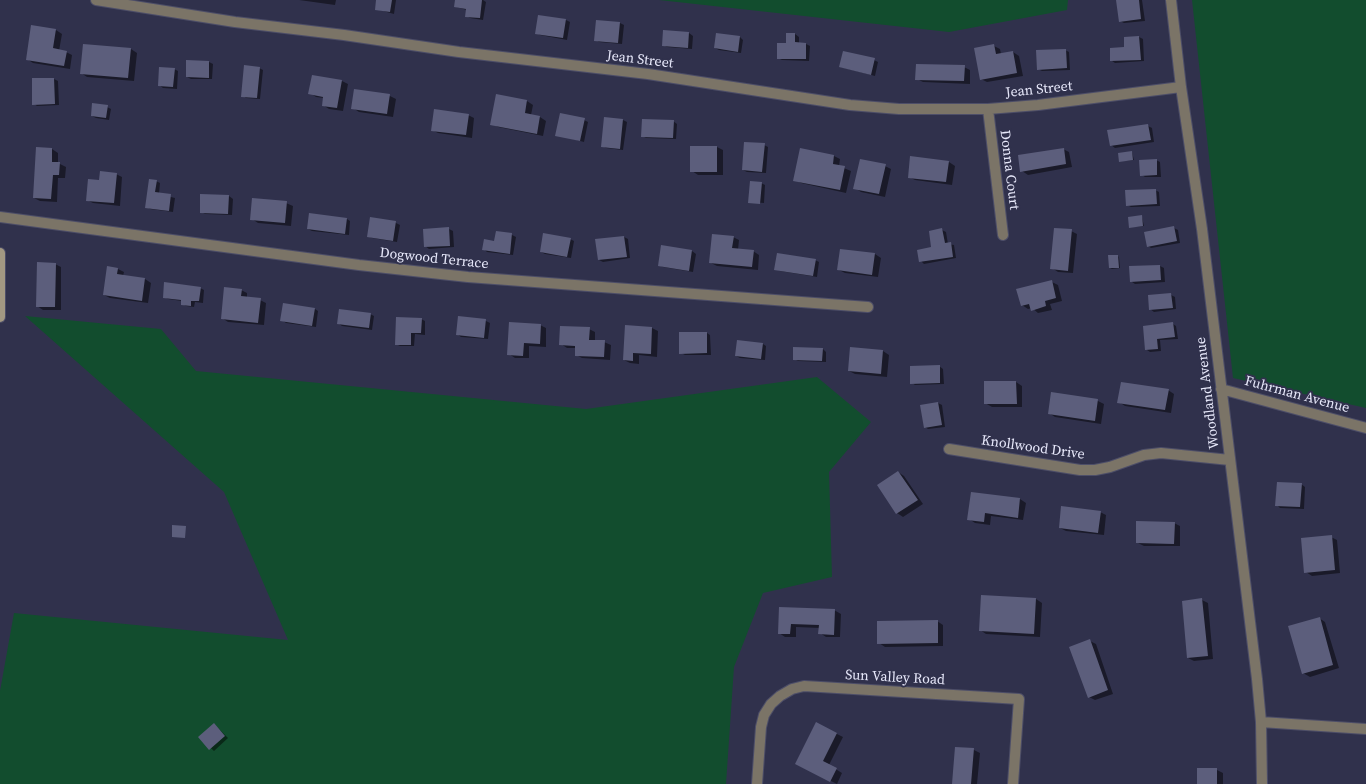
<!DOCTYPE html>
<style>
body{margin:0}
canvas{display:block;background:#30314c}
</style>
<canvas width="1366" height="784"></canvas>
<script>
const context = document.querySelector('canvas').getContext('2d');
context.lineJoin = 'round';
function fill(path, color) {
  context.fillStyle = color;
  context.fill(path, 'evenodd');
}
function toPath(rows) {
  const path = new Path2D();
  for (const r of rows) {
    path.moveTo(r[0], r[1]);
    for (let i = 2; i < r.length; i += 2) path.lineTo(r[i], r[i + 1]);
  }
  return path;
}
function stroke(path, color, width, dash) {
  context.strokeStyle = color;
  context.lineWidth = width;
  context.lineCap = dash ? 'butt' : 'round';
  context.setLineDash(dash || []);
  context.stroke(path);
}
function label(font, color, halo, rows, align = 'center') {
  context.font = font + ' "Source Serif 4",serif';
  context.lineWidth = 4;
  context.setLineDash([]);
  context.textBaseline = 'middle';
  context.strokeStyle = halo;
  context.fillStyle = color;
  for (const [text, x, y, turn = 0] of rows) {
    context.save();
    context.translate(x, y);
    context.rotate((+turn || 0) * Math.PI / 180);
    context.textAlign = isNaN(turn) ? turn : align;
    if (halo) context.strokeText(text, 0, 0);
    context.fillText(text, 0, 0);
    context.restore();
  }
}
fill(toPath([
 [659,0,1068,0,1067,10,949,32],
 [1192,0,1366,0,1366,408,1233,378],
 [25,316,161,329,196,371,586,409,817,377,871,422,829,472,832,577,763,593,734,667,726,784,0,784,0,691,14,613,288,640,224,492]
]), '#124d2e');
fill(toPath([
 [299,0,336,0,335,5],
 [378,0,396,0,394,14,376,9],
 [456,0,483,0,486,2,483,20,470,18,466,16,467,10,456,7],
 [1118,0,1142,0,1145,21,1124,23,1120,21],
 [539,16,566,20,570,22,567,40,540,35,537,33],
 [620,23,624,25,622,44,599,42,596,40],
 [56,30,62,34,59,51,66,52,72,55,70,69,33,63,27,59],
 [664,31,689,33,693,36,692,49,667,47,663,45],
 [788,34,795,34,799,37,799,44,806,44,810,46,809,61,782,60,778,58,787,44],
 [740,37,743,40,741,53,719,50,715,48],
 [1139,37,1143,39,1144,61,1115,63,1112,61],
 [994,46,1000,49,1001,54,1013,52,1019,56,1023,76,987,82,981,79],
 [131,49,137,53,134,81,87,77,81,73],
 [1065,50,1069,52,1070,70,1042,71,1038,69],
 [874,60,878,62,875,76,841,67],
 [209,62,213,64,212,79,191,79,187,77],
 [964,67,970,70,970,84,923,82,917,79],
 [259,68,263,70,260,99,246,98,243,96],
 [174,69,178,71,177,89,163,88,159,85],
 [54,79,58,81,59,105,37,106,34,104,33,80],
 [342,81,348,84,343,111,329,109,323,105,324,98,316,97,310,93],
 [390,96,396,99,393,117,359,112,353,108],
 [527,101,533,105,531,115,540,117,546,121,543,136,498,127,492,124],
 [107,107,111,109,109,120,96,118,92,116],
 [468,115,474,118,472,138,438,133,432,130],
 [606,118,623,120,627,122,623,150,606,148,602,146],
 [584,120,588,122,584,142,557,135],
 [673,121,677,124,676,139,646,138,642,136],
 [1148,126,1152,128,1154,142,1115,148,1111,145],
 [764,145,768,147,766,173,747,172,743,170],
 [717,147,723,150,723,175,698,175,692,171],
 [52,149,58,153,58,163,66,167,65,178,58,178,57,202,40,201,34,198],
 [1063,149,1069,152,1072,167,1028,175,1022,171],
 [1132,152,1134,160,1120,161],
 [834,156,840,159,839,166,851,171,846,193,801,183,795,180],
 [1156,160,1160,162,1161,177,1145,177,1142,175],
 [949,162,955,166,952,185,915,180,909,177],
 [885,166,891,169,885,197,861,192,855,188],
 [116,174,122,177,120,206,93,203,87,200,100,182],
 [156,181,160,183,159,194,175,198,173,212,150,209,147,207],
 [761,183,765,185,764,203,752,202,752,203,749,202],
 [1155,190,1159,192,1160,206,1131,207,1127,205],
 [229,196,233,199,232,215,205,214,201,212],
 [286,203,293,206,291,226,258,223,252,219],
 [1142,217,1144,226,1131,227],
 [371,218,396,223,400,225,397,242,372,238,368,236],
 [347,219,350,221,349,235,312,231,308,229],
 [1174,228,1178,230,1180,243,1151,248,1148,246],
 [449,229,453,231,454,247,429,249,425,246],
 [942,230,946,232,948,244,954,245,956,258,924,264,921,261,933,248],
 [1071,231,1077,234,1073,273,1058,272,1052,268],
 [497,232,512,235,516,237,513,255,487,252,484,249,495,242],
 [624,237,628,239,630,258,603,262,599,260],
 [733,237,739,240,738,250,753,251,759,255,758,270,717,266,711,263],
 [570,239,574,241,571,258,545,254,541,252],
 [662,247,692,251,696,254,693,272,663,267,659,265],
 [875,254,881,258,878,277,845,273,839,270],
 [1118,256,1119,257,1120,268,1112,269,1110,268],
 [815,260,819,262,817,277,780,271,776,269],
 [55,264,61,267,61,310,43,310,37,306],
 [1160,266,1164,268,1165,282,1135,284,1132,282,1131,268],
 [118,269,124,272,123,276,145,279,151,283,148,303,110,298,104,295],
 [1052,282,1058,285,1062,301,1050,304,1052,310,1038,313,1032,308,1028,309,1022,305],
 [200,288,204,290,203,303,195,302,194,307,186,306,182,304,182,301,168,299,164,297],
 [241,290,247,293,247,298,260,300,266,303,264,325,228,322,222,318],
 [1171,295,1175,297,1176,309,1154,312,1150,309],
 [315,309,318,311,316,327,286,323,282,320],
 [370,314,374,316,372,330,342,326,338,323],
 [459,318,486,321,490,323,488,339,461,337,457,334],
 [421,319,425,321,425,335,415,334,414,346,400,346,396,344],
 [1173,324,1176,326,1178,339,1160,340,1161,351,1150,352,1147,350,1144,327],
 [540,325,546,328,546,347,529,346,529,358,515,358,509,354],
 [626,326,652,328,658,331,657,357,639,355,639,364,630,363,624,360],
 [589,329,595,332,595,341,604,342,611,345,610,360,582,358,576,355,576,348,567,348,561,344],
 [707,333,710,335,711,355,685,355,681,353],
 [763,344,766,346,765,360,740,358,736,356],
 [823,349,826,352,826,362,798,361,794,359],
 [883,351,889,355,887,377,855,374,849,371],
 [939,366,943,369,944,384,915,385,912,383],
 [1016,382,1022,386,1022,407,992,407,985,403,985,383],
 [1168,390,1174,394,1171,413,1125,406,1119,402],
 [1052,394,1098,401,1104,404,1101,424,1055,417,1049,413],
 [938,403,942,405,945,427,928,429,925,427],
 [898,472,904,476,923,504,903,517,897,513],
 [1301,484,1305,487,1304,509,1280,508,1277,505],
 [972,493,1020,499,1026,503,1023,520,991,516,990,525,975,523,969,519],
 [1100,512,1106,515,1104,535,1066,531,1060,528],
 [1174,523,1180,526,1180,546,1144,546,1138,543],
 [1331,537,1337,540,1340,573,1312,576,1306,572],
 [982,596,1036,599,1042,603,1040,637,986,634,980,630],
 [1202,600,1208,603,1213,659,1194,661,1188,658],
 [780,608,834,610,841,614,840,637,826,637,820,633,820,628,796,627,796,637,785,637,779,633],
 [1319,618,1325,622,1339,668,1310,677,1303,673],
 [937,621,943,625,943,646,885,647,879,643],
 [1090,641,1096,644,1113,694,1095,700,1089,697],
 [214,724,228,738,214,751,199,737],
 [817,724,843,737,829,765,842,773,837,784,803,767],
 [956,748,974,750,980,753,977,784,953,784],
 [1198,770,1217,770,1223,773,1223,784,1198,784]
]), '#0007');
fill(toPath([
 [376,0,392,0,390,12,375,10],
 [455,0,482,0,480,18,465,17,466,9,454,7],
 [1116,0,1139,0,1141,19,1119,22],
 [538,15,566,19,563,38,535,34],
 [596,20,620,22,618,43,594,41],
 [31,25,56,29,53,48,67,51,64,66,26,60],
 [663,30,689,32,688,48,662,46],
 [716,33,740,36,738,52,714,48],
 [786,33,795,33,795,42,806,43,806,59,777,59,777,43,786,43],
 [1139,36,1141,60,1110,61,1110,48,1124,47,1124,37],
 [83,44,131,48,128,78,80,74],
 [994,44,996,54,1013,51,1017,73,980,80,974,48],
 [1066,49,1067,68,1037,70,1036,50],
 [843,51,875,58,871,75,839,67],
 [186,60,209,61,209,78,186,77],
 [916,64,965,65,964,81,915,80],
 [244,65,260,67,257,98,241,97],
 [159,67,175,68,173,87,158,86],
 [312,75,342,80,337,108,322,106,323,97,308,94],
 [32,78,54,78,55,104,32,105],
 [354,89,390,94,387,114,351,109],
 [496,94,527,100,525,113,540,116,537,134,490,125],
 [92,103,108,105,106,118,91,116],
 [434,109,469,114,466,135,431,131],
 [560,113,585,118,580,141,555,136],
 [604,117,623,119,620,149,601,147],
 [642,119,674,120,673,138,641,137],
 [1148,124,1151,140,1110,146,1107,130],
 [744,142,765,143,762,172,742,170],
 [690,146,717,146,717,172,690,172],
 [36,147,52,148,52,162,60,162,59,175,53,175,51,199,33,198],
 [800,148,834,155,833,164,845,166,840,190,793,181],
 [1064,148,1066,164,1020,172,1018,155],
 [1132,151,1133,160,1119,162,1118,153],
 [910,156,949,161,946,182,908,178],
 [860,159,886,164,879,194,853,189],
 [1157,159,1157,175,1140,176,1139,160],
 [100,171,117,173,114,203,86,201,88,179,99,180],
 [149,179,157,180,155,192,171,194,169,211,145,208],
 [750,181,762,182,760,204,748,203],
 [1156,189,1157,204,1126,206,1125,190],
 [200,194,229,195,228,214,200,213],
 [252,198,287,201,285,223,250,220],
 [309,213,347,218,345,234,307,229],
 [1142,215,1143,226,1129,228,1128,217],
 [370,217,396,221,393,241,367,237],
 [1174,226,1177,241,1147,247,1144,232],
 [449,227,450,246,424,247,423,229],
 [942,228,945,243,951,242,953,257,919,262,917,250,931,247,929,231],
 [1054,228,1072,229,1068,271,1050,269],
 [496,231,512,233,510,254,482,250,484,239,494,241],
 [543,233,571,238,567,257,540,252],
 [712,234,734,236,732,248,754,250,752,267,709,263],
 [624,236,627,257,598,260,595,239],
 [661,245,692,250,689,271,658,266],
 [840,249,875,253,872,275,837,270],
 [777,253,816,259,813,276,774,270],
 [1108,255,1118,255,1119,268,1109,268],
 [37,262,56,263,55,307,36,307],
 [1160,265,1161,280,1130,282,1129,266],
 [107,266,118,268,117,274,145,278,142,301,103,295],
 [1052,280,1056,298,1045,301,1046,306,1031,311,1029,304,1021,306,1016,289],
 [164,282,201,287,199,301,191,301,191,306,181,305,181,300,163,298],
 [224,287,242,289,241,296,261,298,258,323,221,319],
 [1171,293,1173,308,1149,310,1148,295],
 [283,303,315,308,312,326,280,321],
 [339,309,371,313,369,328,337,324],
 [458,316,486,319,484,338,456,335],
 [396,317,422,318,421,333,411,333,411,345,395,345],
 [509,322,541,324,540,344,524,343,523,356,507,355],
 [1173,322,1175,337,1157,339,1158,349,1145,350,1143,326],
 [625,325,652,327,651,354,633,353,633,361,623,360],
 [560,326,590,327,589,340,605,340,604,357,575,356,575,346,559,345],
 [679,332,707,332,707,353,679,354],
 [737,340,763,343,761,359,735,356],
 [793,347,823,348,822,361,793,360],
 [850,347,883,350,881,374,848,371],
 [940,365,940,383,910,384,910,366],
 [984,381,1016,381,1017,404,984,404],
 [1121,382,1169,389,1165,410,1117,403],
 [1051,392,1098,399,1095,421,1048,414],
 [938,402,942,425,924,428,920,405],
 [898,471,918,500,896,514,877,485],
 [1277,482,1302,483,1300,507,1275,506],
 [971,492,1020,498,1018,518,985,513,984,522,967,520],
 [1061,506,1101,511,1098,533,1059,528],
 [1136,521,1175,522,1174,544,1136,543],
 [172,525,186,526,185,538,172,537],
 [1332,535,1335,570,1304,573,1301,538],
 [981,595,1036,598,1034,634,979,631],
 [1202,598,1208,656,1187,658,1182,601],
 [779,607,835,609,834,635,818,634,819,625,791,624,790,634,778,634],
 [1320,617,1333,665,1302,674,1288,626],
 [938,620,938,643,877,644,877,621],
 [1090,639,1108,690,1088,698,1069,647],
 [816,722,837,733,823,761,837,768,830,782,795,764],
 [214,723,225,736,209,750,198,737],
 [955,747,974,748,971,784,952,784],
 [1197,768,1217,768,1217,784,1197,784]
]), '#5c5e7c');
const street = toPath([
 [96,0,235,22,344,35,459,52,648,74,850,105,899,109,988,109,1038,105,1181,87],
 [1171,0,1181,87,1202,229,1257,679,1261,722,1262,784],
 [988,109,1003,235],
 [0,217,359,265,468,277,868,307],
 [1221,389,1366,428],
 [949,449,1080,470,1095,470,1110,467,1144,455,1161,453,1230,460],
 [1261,722,1366,729],
 [757,784,761,727,764,715,771,704,780,696,792,689,804,686,1019,699,1013,784]
]);
const secondary = toPath([
 [0,253,0,317]
]);
stroke(street, '#4d4e68', 12);
stroke(secondary, '#4d4e68', 12);
stroke(street, '#7b7467', 10);
stroke(secondary, '#a29882', 10);
label('14px', '#e7e8fa', '#30314c', [
 ["Jean Street",640,60,7],
 ["Jean Street",1039,90,-6],
 ["Donna Court",1009,170,83],
 ["Dogwood Terrace",434,259,6],
 ["Woodland Avenue",1208,393,-97],
 ["Fuhrman Avenue",1297,395,15],
 ["Knollwood Drive",1033,448,8],
 ["Sun Valley Road",895,678,3]
]);
</script>
